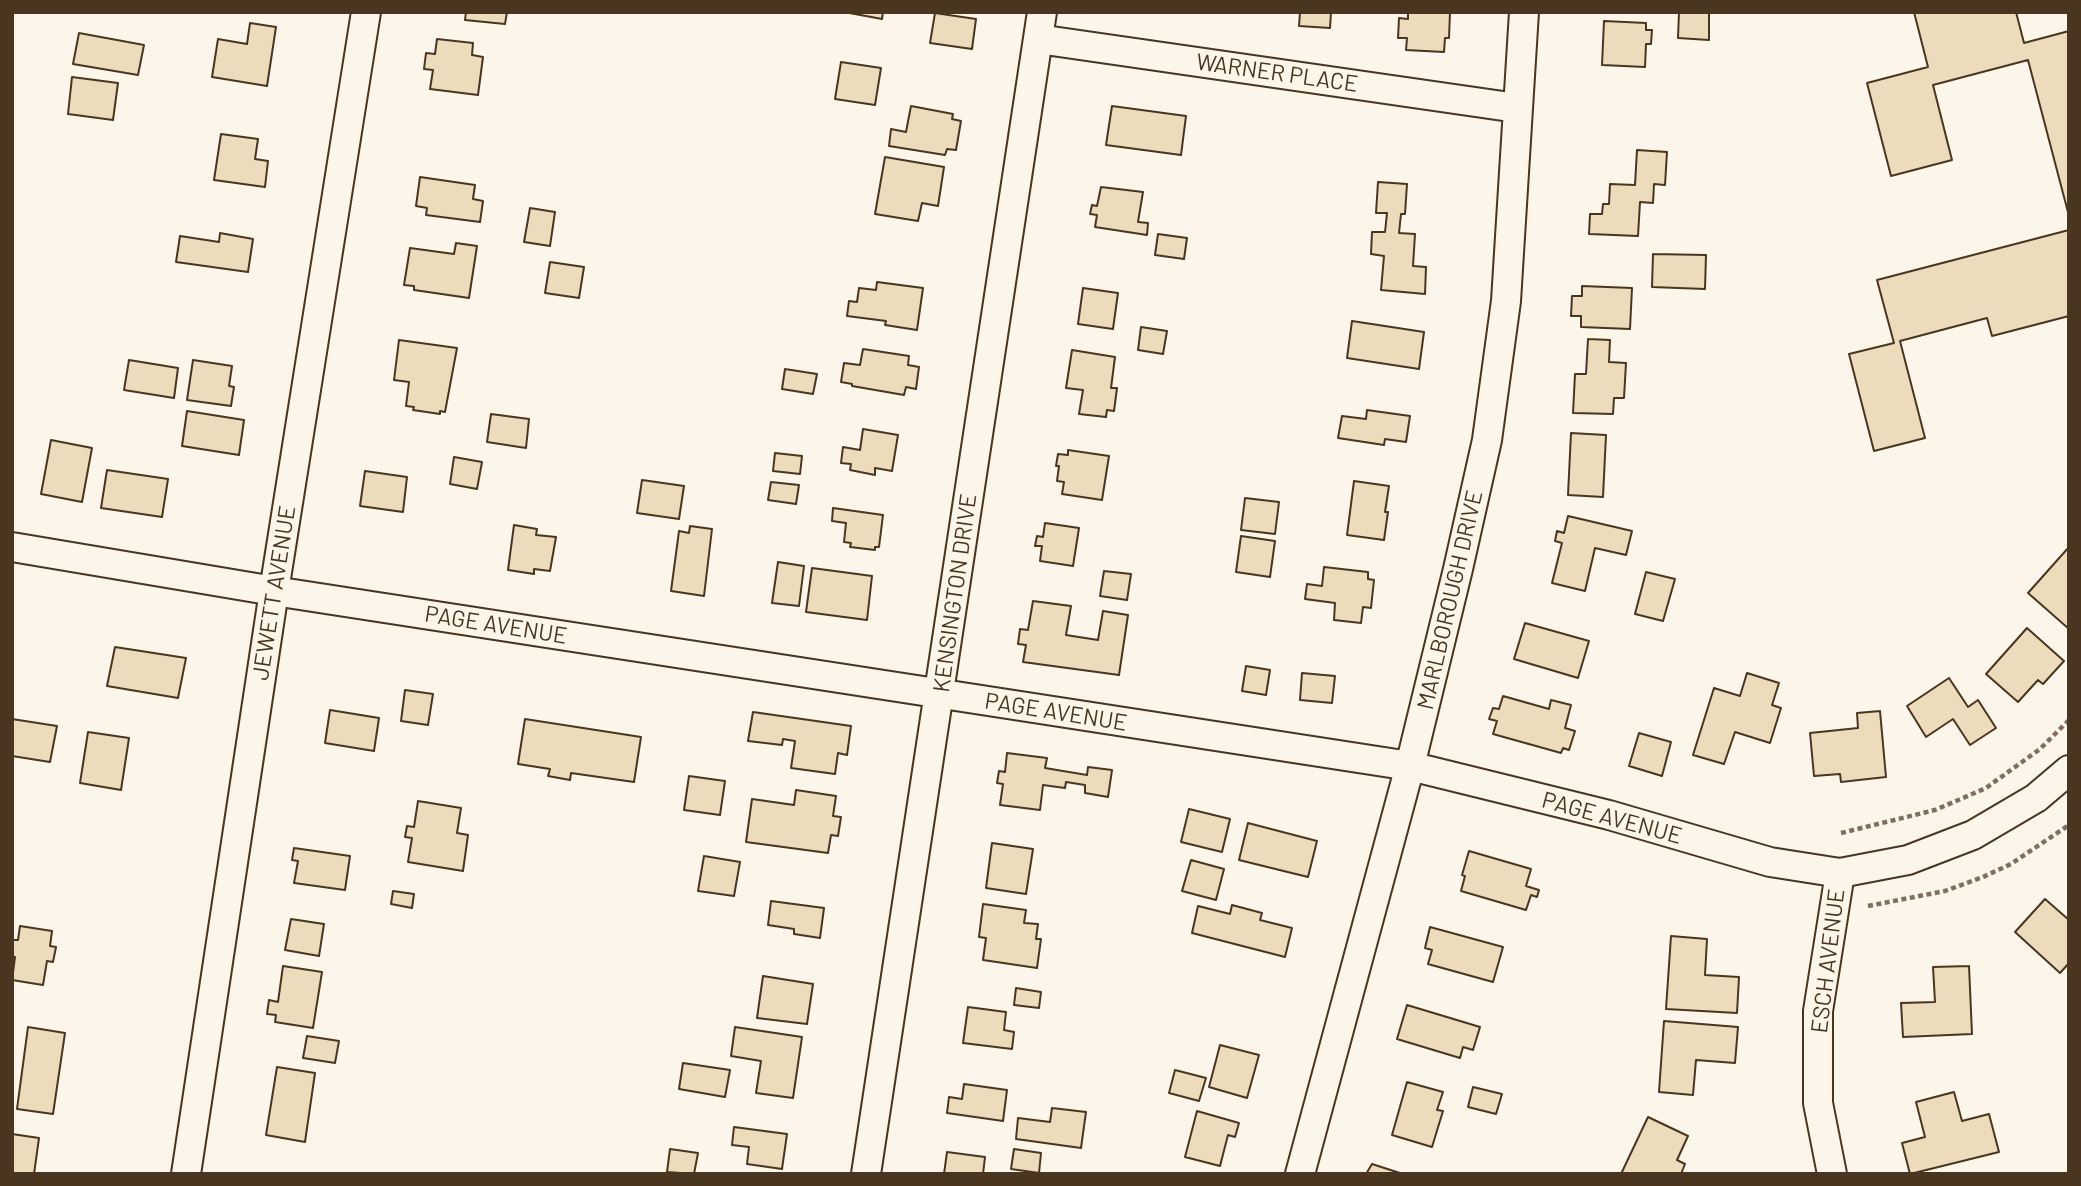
<!DOCTYPE html>
<style>
body{margin:0}
#map{position:relative;width:2081px;height:1186px;overflow:hidden;background:#fbf6e9;font-family:Barlow,sans-serif}
canvas{display:block}
.frame{position:absolute;inset:0;border:14px solid #4a3520;pointer-events:none}
</style>
<div id="map">
<canvas width="2081" height="1186"></canvas>
<div class="frame"></div>
</div>
<script>
const context = document.querySelector('canvas').getContext('2d');
context.lineJoin = 'round';
function fill(path, color) {
  context.fillStyle = color;
  context.fill(path, 'evenodd');
}
function toPath(rows) {
  const path = new Path2D();
  for (const r of rows) {
    path.moveTo(r[0], r[1]);
    for (let i = 2; i < r.length; i += 2) path.lineTo(r[i], r[i + 1]);
  }
  return path;
}
function stroke(path, color, width, dash) {
  context.strokeStyle = color;
  context.lineWidth = width;
  context.lineCap = dash ? 'butt' : 'round';
  context.setLineDash(dash || []);
  context.stroke(path);
}
function label(font, color, halo, rows, align = 'center') {
  context.font = font + ' Barlow,sans-serif';
  context.lineWidth = 5;
  context.setLineDash([]);
  context.textBaseline = 'middle';
  context.strokeStyle = halo;
  context.fillStyle = color;
  for (const [text, x, y, turn = 0] of rows) {
    context.save();
    context.translate(x, y);
    context.rotate((+turn || 0) * Math.PI / 180);
    context.textAlign = isNaN(turn) ? turn : align;
    if (halo) context.strokeText(text, 0, 0);
    context.fillText(text, 0, 0);
    context.restore();
  }
}
const building = toPath([
 [466,12,507,12,505,24,465,20,466,12],
 [844,12,883,12,882,19,844,12],
 [1300,12,1331,12,1330,28,1299,26,1300,12],
 [1408,12,1450,12,1449,38,1445,38,1444,52,1406,50,1407,38,1398,38,1399,18,1408,19,1408,12],
 [1679,12,1709,12,1709,40,1678,38,1679,12],
 [1914,12,2016,12,2024,43,2069,31,2069,216,2028,60,1933,85,1952,160,1891,176,1867,83,1928,67,1914,12],
 [935,13,976,19,972,49,930,43,935,13],
 [1604,21,1646,23,1646,30,1652,30,1651,44,1646,44,1645,67,1602,65,1604,21],
 [250,23,276,27,267,86,212,77,218,39,247,44,250,23],
 [79,33,144,45,138,75,73,64,79,33],
 [437,39,473,43,472,55,483,57,478,95,430,89,433,70,424,69,426,53,435,54,437,39],
 [841,62,881,68,875,105,835,99,841,62],
 [72,77,118,83,113,120,68,114,72,77],
 [911,106,953,114,952,119,961,121,956,150,947,149,945,155,889,146,891,129,906,132,911,106],
 [1112,106,1186,116,1181,155,1106,145,1112,106],
 [221,134,258,139,255,159,268,161,265,187,214,180,221,134],
 [1637,150,1667,152,1665,185,1654,184,1653,203,1640,202,1638,236,1589,234,1590,214,1602,214,1603,204,1609,204,1610,184,1635,185,1637,150],
 [885,157,944,167,938,206,922,203,918,221,875,214,885,157],
 [420,177,475,185,473,199,483,201,480,222,426,215,427,208,416,206,420,177],
 [1378,182,1407,184,1405,214,1401,214,1399,233,1415,234,1413,266,1426,267,1425,294,1381,290,1384,256,1371,254,1372,232,1385,232,1387,213,1376,213,1378,182],
 [1101,187,1143,192,1138,222,1148,223,1147,235,1095,227,1097,215,1090,214,1092,205,1097,206,1101,187],
 [530,208,555,212,550,246,524,242,530,208],
 [2069,230,2069,316,1992,336,1987,318,1900,341,1925,438,1874,451,1849,354,1894,343,1877,280,2069,230],
 [220,233,253,239,248,272,176,262,180,236,219,242,220,233],
 [1158,234,1187,238,1184,259,1155,255,1158,234],
 [456,243,477,246,469,298,414,290,414,286,404,285,410,248,454,254,456,243],
 [1653,254,1706,255,1705,289,1652,287,1653,254],
 [550,262,584,267,579,298,545,293,550,262],
 [877,282,923,288,917,330,885,325,886,321,847,316,849,301,857,302,859,288,876,290,877,282],
 [1582,286,1632,288,1630,329,1581,327,1581,316,1571,316,1572,296,1582,296,1582,286],
 [1083,288,1118,293,1113,329,1078,324,1083,288],
 [1352,321,1424,332,1419,369,1347,358,1352,321],
 [1141,327,1167,331,1163,354,1138,350,1141,327],
 [1588,339,1610,340,1609,362,1626,363,1624,398,1614,398,1613,414,1573,413,1575,374,1586,374,1588,339],
 [399,340,457,348,445,412,440,411,440,414,413,410,414,407,406,406,409,382,394,380,399,340],
 [863,349,909,356,908,365,919,367,916,389,906,387,904,395,852,386,852,384,841,382,844,363,860,365,863,349],
 [1072,350,1115,357,1111,388,1117,388,1114,411,1107,410,1106,417,1079,414,1083,390,1066,388,1072,350],
 [129,360,178,368,174,398,124,390,129,360],
 [193,360,232,366,229,386,234,387,231,406,187,400,193,360],
 [785,369,817,374,813,394,782,389,785,369],
 [1367,410,1410,416,1406,442,1385,439,1384,445,1338,438,1342,416,1366,419,1367,410],
 [187,411,244,420,239,455,182,446,187,411],
 [491,414,529,419,526,448,487,442,491,414],
 [863,429,898,435,892,471,875,468,875,475,850,470,851,464,841,463,843,447,860,450,863,429],
 [1571,433,1606,435,1603,497,1568,495,1571,433],
 [51,440,92,448,82,502,41,494,51,440],
 [1068,450,1109,456,1102,500,1062,494,1064,482,1057,481,1059,466,1056,466,1058,454,1068,455,1068,450],
 [775,453,802,456,800,474,773,471,775,453],
 [454,457,482,462,477,489,450,484,454,457],
 [107,470,168,479,162,517,101,508,107,470],
 [365,471,407,477,403,512,360,506,365,471],
 [642,480,684,486,679,519,637,513,642,480],
 [1354,481,1389,486,1385,512,1388,512,1384,540,1347,535,1354,481],
 [771,482,799,485,796,504,768,500,771,482],
 [1245,498,1279,502,1275,534,1241,530,1245,498],
 [833,508,883,515,879,547,875,547,875,550,850,547,851,543,844,542,846,523,832,521,833,508],
 [1568,516,1632,531,1626,555,1595,548,1585,591,1552,583,1562,543,1555,541,1557,531,1564,533,1568,516],
 [1045,523,1079,528,1073,566,1040,561,1042,546,1035,546,1037,536,1043,537,1045,523],
 [514,525,537,529,536,535,556,537,550,571,534,569,534,574,508,570,514,525],
 [690,526,712,529,704,596,671,591,679,531,689,533,690,526],
 [1241,536,1275,541,1270,577,1236,572,1241,536],
 [2069,547,2069,629,2028,593,2069,547],
 [778,562,804,566,799,606,772,603,778,562],
 [1324,567,1368,572,1368,579,1374,580,1371,608,1363,607,1361,623,1334,620,1335,603,1305,599,1307,584,1322,586,1324,567],
 [812,568,872,576,867,620,806,612,812,568],
 [1104,571,1131,574,1127,600,1100,596,1104,571],
 [1646,572,1675,579,1663,621,1635,614,1646,572],
 [1033,601,1071,606,1066,635,1098,640,1103,611,1128,615,1119,675,1023,662,1026,645,1018,644,1020,629,1028,630,1033,601],
 [1525,623,1589,641,1578,678,1514,659,1525,623],
 [2027,628,2064,661,2043,684,2038,680,2018,702,1986,674,2027,628],
 [115,647,186,658,178,698,107,686,115,647],
 [1246,666,1270,670,1266,695,1242,691,1246,666],
 [1302,673,1335,676,1332,703,1300,700,1302,673],
 [1747,673,1779,683,1772,705,1781,708,1770,743,1735,732,1724,764,1693,755,1714,688,1740,696,1747,673],
 [1949,678,1968,707,1978,700,1996,728,1970,745,1953,719,1926,737,1907,706,1949,678],
 [405,690,433,694,428,725,401,721,405,690],
 [1503,696,1549,709,1551,700,1571,705,1565,728,1575,731,1569,750,1563,748,1561,753,1493,734,1497,721,1489,719,1493,708,1499,709,1503,696],
 [330,710,379,718,374,751,325,743,330,710],
 [1880,711,1886,777,1841,782,1840,774,1814,776,1810,733,1858,728,1857,713,1880,711],
 [753,712,851,726,847,755,838,753,835,774,791,768,795,741,783,739,782,745,748,741,753,712],
 [12,719,57,726,50,762,12,756,12,719],
 [525,719,641,737,634,782,571,773,570,780,548,776,550,769,518,764,525,719],
 [88,732,129,738,121,790,80,783,88,732],
 [1639,733,1671,742,1662,776,1629,766,1639,733],
 [1007,753,1047,758,1045,768,1087,775,1088,767,1112,770,1108,797,1085,793,1085,785,1066,782,1065,788,1043,785,1040,810,1000,805,1003,784,997,783,999,771,1005,772,1007,753],
 [689,776,725,781,720,815,684,810,689,776],
 [796,790,836,796,833,816,841,817,838,836,831,835,828,853,746,842,752,799,794,805,796,790],
 [418,801,461,808,457,833,468,835,463,871,408,862,412,838,405,837,407,826,414,827,418,801],
 [1189,809,1230,819,1222,852,1181,842,1189,809],
 [1248,823,1317,841,1308,877,1239,860,1248,823],
 [992,843,1033,849,1026,894,986,888,992,843],
 [294,848,350,856,345,890,294,883,298,861,292,860,294,848],
 [1469,851,1531,869,1526,886,1539,890,1537,897,1531,895,1526,910,1461,891,1465,876,1462,875,1469,851],
 [704,856,740,862,734,896,698,891,704,856],
 [1191,860,1224,869,1216,900,1182,891,1191,860],
 [393,891,414,894,412,908,391,904,393,891],
 [2045,899,2069,920,2069,963,2060,973,2015,932,2045,899],
 [771,901,824,908,820,938,794,934,794,929,768,925,771,901],
 [983,904,1026,910,1024,923,1038,924,1036,939,1041,939,1037,968,983,960,986,938,979,937,983,904],
 [1232,905,1262,913,1260,920,1292,928,1285,957,1192,933,1198,906,1230,914,1232,905],
 [291,919,324,924,319,956,285,950,291,919],
 [20,926,52,931,50,946,56,947,53,962,47,961,43,985,12,980,15,957,12,957,12,940,18,940,20,926],
 [1430,927,1503,947,1493,982,1428,964,1432,950,1425,948,1430,927],
 [1671,936,1707,939,1705,975,1739,977,1737,1013,1666,1009,1671,936],
 [283,966,322,972,313,1028,275,1022,276,1015,267,1014,269,1000,278,1002,283,966],
 [1969,966,1972,1034,1903,1037,1901,1003,1935,1002,1933,967,1969,966],
 [763,976,813,984,807,1024,757,1018,763,976],
 [1016,988,1041,992,1039,1008,1014,1005,1016,988],
 [1407,1005,1480,1027,1473,1050,1463,1047,1460,1058,1397,1039,1407,1005],
 [968,1007,1006,1012,1004,1030,1014,1032,1012,1049,963,1043,968,1007],
 [1664,1021,1738,1027,1735,1063,1696,1060,1693,1095,1659,1092,1664,1021],
 [28,1027,65,1033,53,1114,17,1109,28,1027],
 [735,1027,802,1037,793,1098,756,1093,761,1061,731,1056,735,1027],
 [307,1036,339,1041,335,1063,303,1058,307,1036],
 [1220,1045,1259,1055,1247,1098,1209,1087,1220,1045],
 [683,1063,730,1070,725,1097,679,1089,683,1063],
 [277,1067,315,1073,305,1142,266,1135,277,1067],
 [1175,1070,1206,1078,1199,1101,1169,1093,1175,1070],
 [1407,1082,1443,1092,1437,1110,1443,1111,1432,1147,1392,1135,1407,1082],
 [964,1084,1007,1090,1003,1121,947,1113,949,1097,962,1099,964,1084],
 [1473,1087,1502,1094,1496,1114,1468,1107,1473,1087],
 [1954,1092,1962,1121,1989,1114,1999,1152,1910,1174,1902,1143,1925,1137,1916,1102,1954,1092],
 [1052,1108,1086,1112,1081,1148,1016,1139,1018,1118,1050,1122,1052,1108],
 [1197,1111,1239,1123,1235,1137,1228,1135,1220,1166,1185,1157,1197,1111],
 [1648,1117,1688,1136,1677,1160,1685,1164,1681,1174,1621,1174,1648,1117],
 [734,1127,787,1134,782,1169,747,1164,749,1147,732,1145,734,1127],
 [12,1134,39,1138,34,1174,12,1174,12,1134],
 [670,1149,698,1153,694,1174,667,1172,670,1149],
 [1014,1149,1041,1153,1039,1173,1011,1169,1014,1149],
 [947,1152,985,1157,983,1174,944,1174,947,1152],
 [1372,1164,1403,1174,1366,1174,1372,1164]
]);
fill(building, '#ecdcbc');
stroke(building, '#4a3520', 2);
const minor = toPath([
 [1038,39,1517,108],
 [12,547,274,591,1410,766,1609,815,1770,862,1840,873,1908,860,1973,835,2036,798,2069,770],
 [186,1174,274,591,366,12],
 [866,1174,1042,12],
 [1300,1174,1410,766,1458,569,1487,440,1506,301,1524,12],
 [1832,1174,1818,1103,1818,1011,1840,873]
]);
stroke(minor, '#4a3520', 32);
stroke(toPath([
 [1841,833,1935,810,1986,788,2040,749,2069,720],
 [1868,906,1945,891,1983,877,2011,864,2069,825]
]), '#7f6f5c', 4.5, [5, 3.5]);
stroke(minor, '#fbf6e9', 28);
label('23px', '#4a3520', '#fbf6e9', [
 ["WARNER PLACE",1277,73,8],
 ["JEWETT AVENUE",274,593,-81],
 ["KENSINGTON DRIVE",955,593,-82],
 ["MARLBOROUGH DRIVE",1450,600,-77],
 ["PAGE AVENUE",496,625,9],
 ["PAGE AVENUE",1056,712,9],
 ["PAGE AVENUE",1612,818,15],
 ["ESCH AVENUE",1828,961,-83]
]);
</script>
